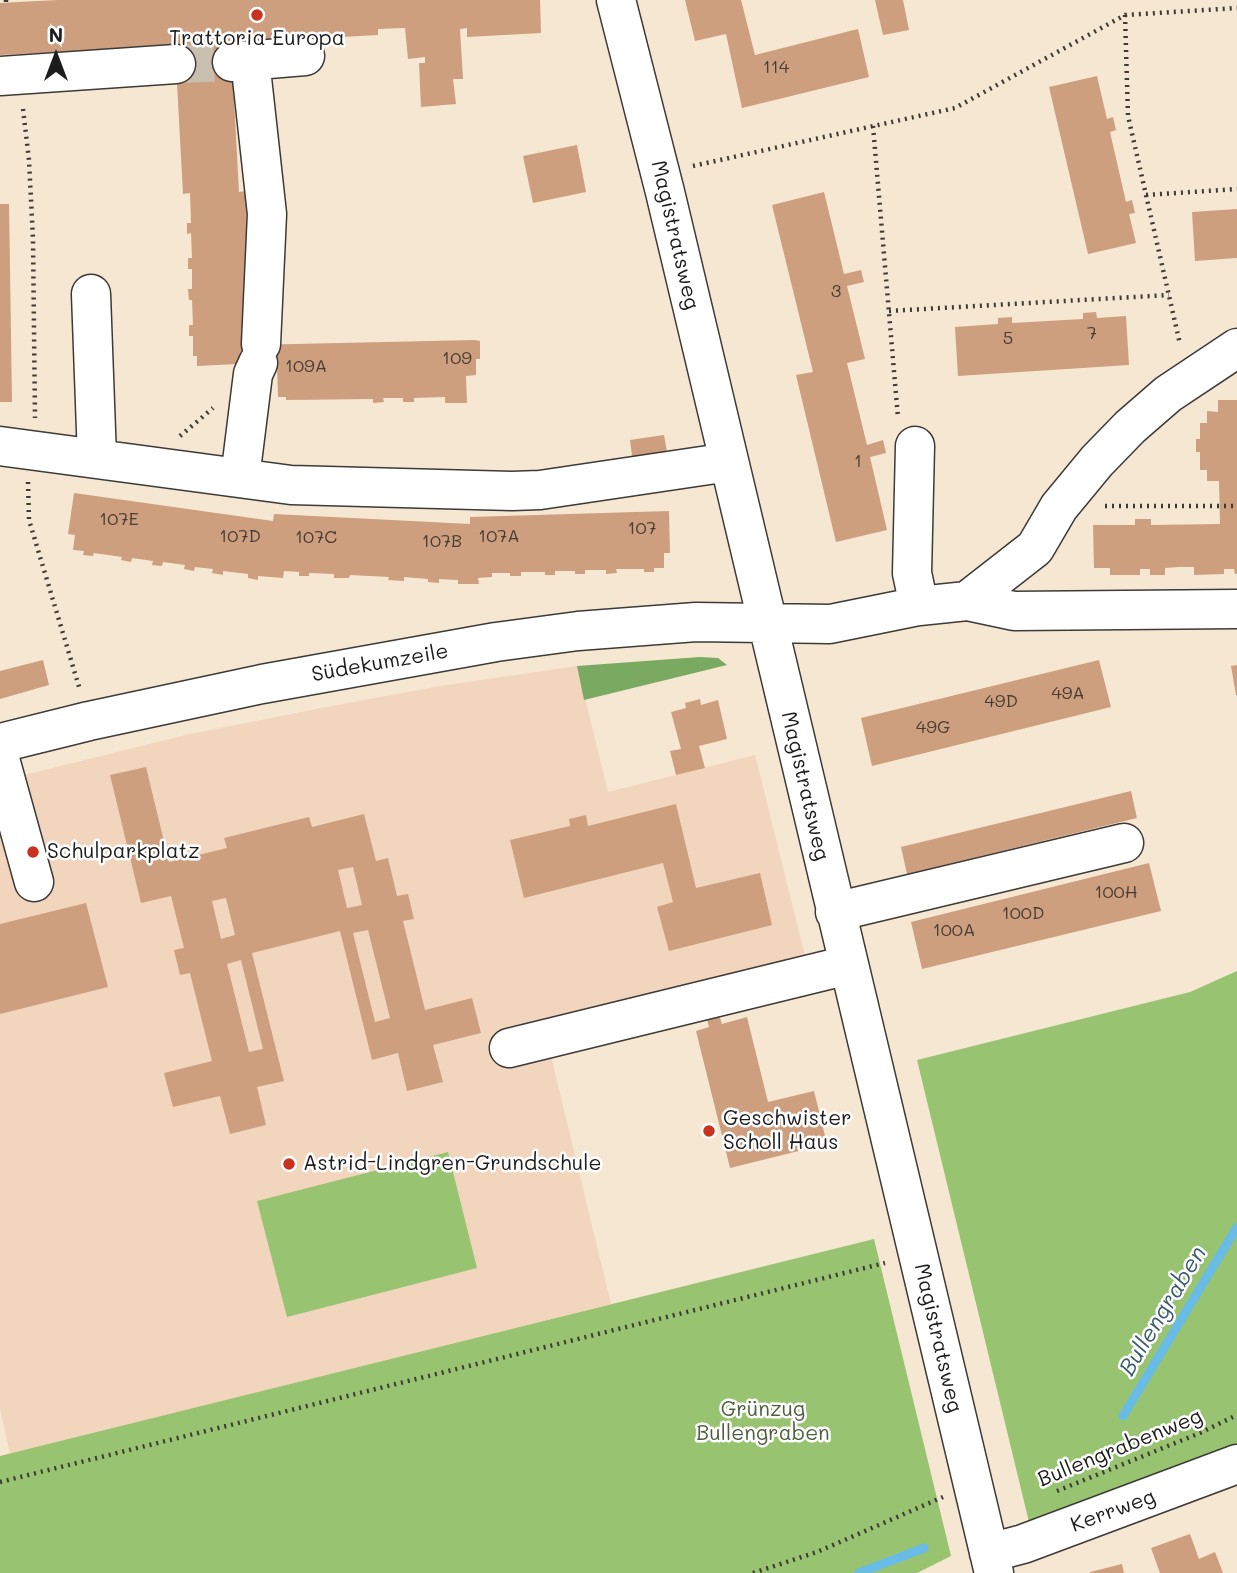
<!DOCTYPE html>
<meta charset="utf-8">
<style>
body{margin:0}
#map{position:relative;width:1237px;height:1573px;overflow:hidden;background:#f6e7d2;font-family:Mali,sans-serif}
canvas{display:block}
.north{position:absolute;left:21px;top:21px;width:70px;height:70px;-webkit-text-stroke:5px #fff;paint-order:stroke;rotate:0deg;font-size:19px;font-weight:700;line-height:28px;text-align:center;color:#1c1c1c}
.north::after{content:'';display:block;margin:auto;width:24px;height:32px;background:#1c1c1c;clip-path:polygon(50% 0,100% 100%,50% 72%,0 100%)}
</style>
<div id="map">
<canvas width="1237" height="1573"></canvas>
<div class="north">N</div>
</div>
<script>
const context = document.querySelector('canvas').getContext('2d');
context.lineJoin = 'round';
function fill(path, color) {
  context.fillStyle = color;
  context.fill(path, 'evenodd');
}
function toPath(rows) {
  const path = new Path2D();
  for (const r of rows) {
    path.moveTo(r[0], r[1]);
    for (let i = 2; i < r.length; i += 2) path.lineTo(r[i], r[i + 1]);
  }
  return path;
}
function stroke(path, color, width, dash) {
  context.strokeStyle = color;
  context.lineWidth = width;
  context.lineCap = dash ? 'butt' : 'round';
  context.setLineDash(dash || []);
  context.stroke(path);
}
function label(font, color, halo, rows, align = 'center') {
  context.font = font + ' Mali,sans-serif';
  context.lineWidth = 5;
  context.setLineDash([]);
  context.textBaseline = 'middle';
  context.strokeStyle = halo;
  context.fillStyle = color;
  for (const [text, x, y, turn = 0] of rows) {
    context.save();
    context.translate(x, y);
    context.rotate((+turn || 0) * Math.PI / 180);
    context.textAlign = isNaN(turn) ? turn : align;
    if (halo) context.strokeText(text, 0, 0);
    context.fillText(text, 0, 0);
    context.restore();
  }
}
fill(toPath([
 [577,666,608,792,755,755,806,960,543,1023,611,1304,10,1454,0,1408,0,781,190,734,327,707,440,686]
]), '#f1d5bd');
fill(toPath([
 [1237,971,1237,1445,1029,1522,917,1060,1190,992],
 [448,1152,477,1268,287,1317,257,1201],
 [874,1239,951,1556,917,1573,0,1573,0,1456]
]), '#98c370');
fill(toPath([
 [700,657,718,658,727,665,584,700,577,666]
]), '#7aa962');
stroke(toPath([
 [1123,1416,1237,1227],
 [859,1573,924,1548]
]), '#69bce5', 9);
fill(toPath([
 [58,0,540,0,541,33,467,37,467,28,460,29,463,79,453,79,456,104,421,107,419,63,425,63,425,57,408,59,405,28,378,29,378,35,231,43,239,192,246,191,249,345,475,340,480,341,480,359,476,359,476,375,466,376,467,403,445,403,445,397,414,398,414,402,403,402,403,398,383,398,384,402,373,403,373,399,286,400,286,397,278,397,277,362,197,366,197,356,193,356,193,336,189,336,189,325,193,325,192,300,189,300,188,289,192,289,192,269,188,269,188,258,192,258,191,233,187,234,187,223,191,223,190,193,183,194,175,46,0,55,0,3],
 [685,0,741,0,755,55,858,29,869,77,742,108,726,34,695,41],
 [875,0,903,0,909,30,883,35],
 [1097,76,1107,119,1113,117,1116,130,1110,132,1126,202,1132,200,1135,213,1129,214,1136,243,1088,254,1049,87],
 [577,145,586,192,533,203,523,156],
 [824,192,844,274,861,270,864,282,847,286,865,359,847,363,867,445,883,440,886,453,870,457,887,530,836,542,796,375,813,372,772,205],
 [0,204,9,204,12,402,0,402],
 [1237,209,1237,258,1195,261,1192,212],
 [1096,312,1097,318,1126,316,1129,365,958,376,955,327,998,324,998,318,1012,317,1012,323,1083,319,1083,313],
 [1218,400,1237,400,1237,574,1235,574,1234,569,1224,569,1224,574,1194,575,1194,567,1179,567,1165,568,1165,575,1150,575,1150,569,1140,569,1140,575,1110,575,1110,568,1094,568,1093,525,1135,525,1135,519,1151,519,1151,525,1220,524,1219,481,1207,481,1207,470,1200,470,1200,452,1196,452,1196,439,1200,439,1200,423,1207,423,1207,411,1218,412],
 [664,435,668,458,633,463,630,440],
 [74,493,273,521,274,514,470,524,470,517,669,511,670,553,664,553,664,568,654,568,654,572,644,572,644,569,616,569,617,573,606,574,606,570,585,570,585,574,575,574,575,571,555,571,555,575,545,575,545,572,521,572,521,576,510,576,510,573,492,573,492,577,478,578,479,584,458,584,458,580,439,579,439,583,428,582,428,579,404,577,404,581,388,580,389,577,350,575,349,578,334,578,334,574,309,573,309,576,299,576,299,572,284,571,283,578,258,576,258,580,248,578,248,574,223,571,223,575,212,573,213,569,195,567,194,571,184,569,185,565,163,562,162,566,152,565,153,561,132,558,131,562,121,560,122,557,94,553,93,556,83,555,84,551,73,550,75,535,68,534],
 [43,660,49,685,0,699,0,671],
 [1099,660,1111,707,872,766,861,718],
 [1237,665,1237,695,1236,695,1231,666],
 [700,699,701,705,718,700,727,739,699,746,705,768,676,775,670,751,681,749,671,712,686,708,685,703],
 [146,767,169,862,227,848,224,838,309,817,312,827,364,814,376,861,388,858,397,896,408,894,414,919,403,921,425,1010,472,998,481,1033,433,1045,443,1082,407,1091,398,1053,372,1060,340,931,252,953,284,1081,257,1087,266,1125,230,1134,220,1096,173,1107,164,1073,212,1061,190,973,180,975,174,950,184,948,171,896,141,903,110,775],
 [353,867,362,905,347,908,338,870],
 [226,898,235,935,221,939,212,901],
 [368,930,390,1018,375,1022,353,933],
 [241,960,263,1049,249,1052,227,964],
 [1131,791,1137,818,907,874,901,847],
 [676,804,696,888,760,873,772,925,669,951,657,907,673,902,663,863,524,898,510,840,570,826,569,819,586,815,588,826],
 [1149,863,1161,911,922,969,911,922],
 [86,903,108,987,0,1014,0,924],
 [718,1012,722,1024,747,1017,768,1102,814,1091,827,1144,730,1168,696,1031,709,1027,706,1015],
 [1190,1534,1199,1559,1215,1552,1223,1573,1160,1573,1151,1548],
 [1122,1564,1124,1573,1090,1573,1090,1572]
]), '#cd9f7e');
stroke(toPath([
 [176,64,232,62]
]), '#cabeae', 38, [38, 19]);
const minor = toPath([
 [616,0,665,192,994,1573],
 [250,60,267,214,261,344],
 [232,62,305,56],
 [0,76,176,64],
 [91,294,97,458],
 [0,446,291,485,512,491,540,490,729,462],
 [915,446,912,573,919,606],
 [240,478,253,374,258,363],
 [967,601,1035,548,1059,507,1097,461,1130,427,1168,394,1237,348],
 [0,743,89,721,262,684,496,642,578,631,696,622,830,624,919,606,967,601,1014,611,1237,609],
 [0,759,34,882],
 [835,912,1124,843],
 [509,1048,848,965],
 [989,1553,1023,1544,1237,1464]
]);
stroke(minor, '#3d3a37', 41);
stroke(toPath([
 [6,0,6,3],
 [1125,15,1128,116,1180,344],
 [23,109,29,160,33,239,35,418],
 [873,126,898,418],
 [693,166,955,108,1125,15,1237,8],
 [1146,195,1237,189],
 [889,311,1169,295],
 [180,436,213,408],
 [28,482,29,520,80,690],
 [1105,506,1237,506],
 [0,1482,885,1263],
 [1057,1491,1200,1433,1237,1415],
 [753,1573,817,1552,943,1497]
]), '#3d3a37', 4.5, [2, 5]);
stroke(minor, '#fff', 38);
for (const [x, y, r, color] of [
 [257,15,7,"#c8321e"],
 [33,852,7,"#c8321e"],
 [709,1131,7,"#c8321e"],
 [289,1164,7,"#c8321e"]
]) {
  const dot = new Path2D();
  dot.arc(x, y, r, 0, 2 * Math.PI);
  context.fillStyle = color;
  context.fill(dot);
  stroke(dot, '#fff', 2.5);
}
label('18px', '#483d34', null, [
 ["114",776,67],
 ["3",836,291],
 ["7",1092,333],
 ["5",1008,338],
 ["109",457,358],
 ["109A",306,366],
 ["1",858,461],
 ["107E",119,519],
 ["107",642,528],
 ["107D",240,536],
 ["107A",499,536],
 ["107C",316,537],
 ["107B",442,541],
 ["49A",1068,693],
 ["49D",1001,701],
 ["49G",933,727],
 ["100H",1116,892],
 ["100D",1023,913],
 ["100A",954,930]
]);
label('21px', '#1c1c1c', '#fff', [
 ["Trattoria Europa",257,39,"center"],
 ["Schulparkplatz",47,852],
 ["Geschwister",723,1119],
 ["Scholl Haus",723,1143],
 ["Astrid-Lindgren-Grundschule",303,1164]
], 'left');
label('21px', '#1c1c1c', '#fff', [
 ["Magistratsweg",675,235,77],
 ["Südekumzeile",380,663,-10],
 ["Magistratsweg",805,786,77],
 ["Magistratsweg",938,1338,77],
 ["Bullengrabenweg",1120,1448,-22],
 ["Kerrweg",1113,1511,-20]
]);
label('21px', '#4e5f3e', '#fff', [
 ["Grünzug",763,1410],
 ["Bullengraben",763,1434]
]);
label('italic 23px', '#3b5c6c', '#fff', [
 ["Bullengraben",1163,1311,-59]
]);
</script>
